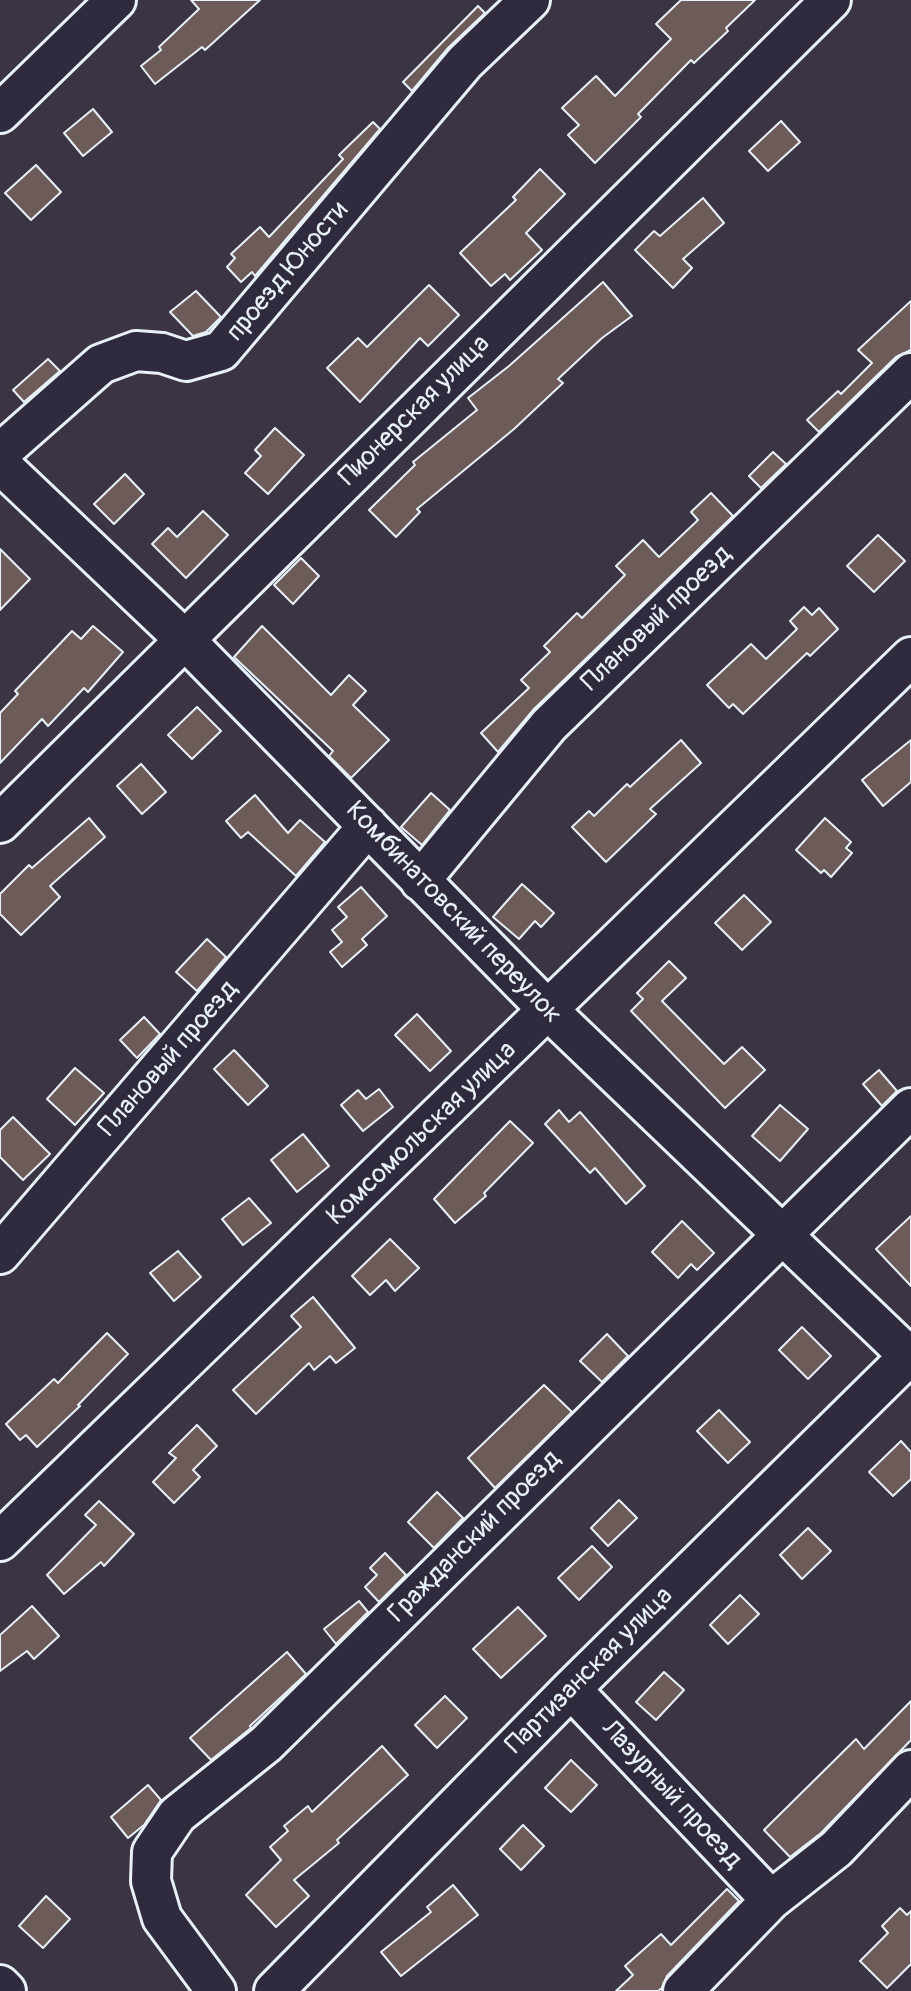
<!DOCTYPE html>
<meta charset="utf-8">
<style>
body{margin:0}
canvas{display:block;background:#3b3443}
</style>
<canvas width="911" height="1991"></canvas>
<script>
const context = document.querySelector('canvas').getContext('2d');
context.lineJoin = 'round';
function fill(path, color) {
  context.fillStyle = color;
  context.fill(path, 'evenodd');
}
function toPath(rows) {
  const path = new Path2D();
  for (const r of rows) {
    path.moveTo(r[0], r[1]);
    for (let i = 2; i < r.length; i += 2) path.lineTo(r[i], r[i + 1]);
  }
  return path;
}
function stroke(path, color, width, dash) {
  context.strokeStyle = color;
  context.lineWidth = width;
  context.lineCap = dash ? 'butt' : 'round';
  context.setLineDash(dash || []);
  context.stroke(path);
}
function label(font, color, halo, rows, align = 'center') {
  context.font = font + ' Pangolin,sans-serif';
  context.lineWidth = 6;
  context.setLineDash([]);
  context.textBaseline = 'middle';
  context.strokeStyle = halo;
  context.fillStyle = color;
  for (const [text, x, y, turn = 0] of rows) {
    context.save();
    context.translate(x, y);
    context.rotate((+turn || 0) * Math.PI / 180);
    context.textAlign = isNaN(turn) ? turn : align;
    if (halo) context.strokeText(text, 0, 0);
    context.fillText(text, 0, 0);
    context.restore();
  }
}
const building = toPath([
 [191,0,260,0,205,50,202,47,155,84,141,66,161,50,159,47,199,9,191,0],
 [681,0,755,0,726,28,728,31,694,63,691,60,638,114,641,117,595,163,568,135,579,125,562,108,596,76,615,96,671,39,656,24,681,0],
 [478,6,485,13,448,48,412,91,403,82,478,6],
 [93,109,112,132,83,156,64,133,93,109],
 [781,121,800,142,768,171,749,151,781,121],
 [373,122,380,129,255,276,252,272,241,282,227,267,235,258,231,254,260,227,269,237,343,159,339,155,373,122],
 [36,165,61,192,31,220,5,193,36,165],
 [540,169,565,194,526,233,542,250,510,280,505,274,491,286,460,253,516,200,513,197,540,169],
 [703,198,724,223,683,259,692,268,673,288,635,250,654,231,660,236,703,198],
 [603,282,632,316,602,338,558,379,563,383,514,429,417,509,420,512,396,537,369,510,415,465,413,462,477,410,468,398,509,366,603,282],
 [429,285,459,315,428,346,420,338,360,402,327,368,358,338,367,347,429,285],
 [196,291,221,317,206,332,193,336,170,312,196,291],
 [911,301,911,350,896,357,819,432,807,420,838,391,841,394,872,363,858,350,911,301],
 [48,359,60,371,24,402,13,390,48,359],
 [275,428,304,455,268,494,245,473,261,456,255,450,275,428],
 [773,452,786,464,761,488,749,476,773,452],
 [125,474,144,494,114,524,94,504,125,474],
 [711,493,733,516,534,709,498,752,481,733,529,688,521,680,550,652,544,646,577,613,582,618,625,575,616,566,643,540,659,557,698,520,691,512,711,493],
 [203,511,228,535,186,578,152,544,168,528,177,537,203,511],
 [878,535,905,561,874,592,847,566,878,535],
 [0,549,30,579,0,610,0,549],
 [301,558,319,576,293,604,274,585,301,558],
 [804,607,812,615,819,608,838,629,810,656,807,653,743,714,733,704,729,708,707,685,751,644,766,659,797,629,790,621,804,607],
 [93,626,123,652,88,692,84,688,48,726,42,719,0,763,0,713,18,694,15,691,72,631,81,639,93,626],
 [262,626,331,695,349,675,366,691,353,705,389,740,351,778,329,756,333,751,234,657,262,626],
 [197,707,221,731,192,759,168,735,197,707],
 [681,740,701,763,650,809,656,814,606,862,572,827,589,811,594,816,627,784,630,787,681,740],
 [911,740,911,782,883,806,862,780,911,740],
 [141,764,166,792,142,814,117,786,141,764],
 [431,793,450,810,422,845,401,827,431,793],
 [255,795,288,833,300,820,325,842,296,876,248,832,241,838,226,821,255,795],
 [89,818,105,837,50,886,60,897,21,935,0,914,0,894,29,865,32,868,89,818],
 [825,818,851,842,846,848,852,853,831,877,824,870,821,873,796,850,825,818],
 [522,884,554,913,541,927,535,921,519,939,493,917,522,884],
 [361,887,387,916,362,939,367,945,342,967,330,952,342,942,332,930,347,917,338,907,361,887],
 [744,895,771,922,742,950,715,923,744,895],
 [207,939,226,957,197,991,176,972,207,939],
 [669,961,686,978,662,1001,724,1064,742,1047,765,1070,725,1108,631,1011,643,999,637,993,669,961],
 [417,1014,451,1051,430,1071,395,1035,417,1014],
 [144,1017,160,1034,137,1058,120,1040,144,1017],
 [234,1050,268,1086,248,1105,214,1069,234,1050],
 [75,1068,104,1093,75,1125,47,1099,75,1068],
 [879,1070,897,1091,882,1106,863,1084,879,1070],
 [379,1089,393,1107,363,1131,341,1105,358,1090,366,1099,379,1089],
 [780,1105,808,1129,780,1161,752,1136,780,1105],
 [559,1110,569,1122,580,1112,645,1186,626,1204,595,1168,590,1173,545,1124,559,1110],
 [13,1117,50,1154,23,1180,0,1157,0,1130,13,1117],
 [510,1121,533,1143,484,1193,486,1196,455,1223,434,1199,510,1121],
 [303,1134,329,1166,297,1192,271,1160,303,1134],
 [249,1198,271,1223,243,1245,222,1219,249,1198],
 [911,1216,911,1286,876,1249,911,1216],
 [682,1221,714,1253,697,1270,691,1264,678,1278,652,1252,682,1221],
 [390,1239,419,1268,395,1291,386,1280,370,1295,352,1276,390,1239],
 [178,1251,201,1277,174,1301,150,1273,178,1251],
 [313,1297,355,1348,336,1363,330,1356,314,1370,309,1363,256,1414,233,1390,301,1327,291,1316,313,1297],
 [802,1327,831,1356,808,1379,779,1350,802,1327],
 [107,1333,128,1354,78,1405,80,1406,37,1447,26,1435,20,1440,6,1424,54,1379,58,1383,107,1333],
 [607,1334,628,1356,602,1382,580,1361,607,1334],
 [544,1385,572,1412,495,1488,468,1458,544,1385],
 [719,1410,750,1442,728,1463,697,1431,719,1410],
 [197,1425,217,1446,193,1470,200,1477,174,1503,153,1482,176,1458,169,1453,197,1425],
 [901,1441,911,1452,911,1479,893,1496,869,1472,901,1441],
 [437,1492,463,1518,434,1548,408,1522,437,1492],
 [619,1500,637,1518,608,1546,591,1528,619,1500],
 [99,1501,134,1534,104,1566,101,1562,64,1594,47,1575,96,1525,85,1515,99,1501],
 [808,1528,831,1551,802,1579,780,1555,808,1528],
 [592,1546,612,1567,579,1600,558,1578,592,1546],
 [385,1553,406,1575,379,1602,365,1587,377,1575,370,1568,385,1553],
 [740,1595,759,1614,728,1644,710,1625,740,1595],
 [359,1601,368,1612,336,1644,324,1629,359,1601],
 [32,1606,59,1636,34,1659,27,1651,0,1671,0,1635,32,1606],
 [518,1607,546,1636,501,1678,473,1649,518,1607],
 [287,1652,306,1674,250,1726,251,1728,211,1760,190,1738,287,1652],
 [664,1672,684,1690,656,1720,636,1702,664,1672],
 [445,1696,467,1718,437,1748,415,1725,445,1696],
 [911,1701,911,1740,821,1833,790,1857,764,1830,856,1739,864,1749,911,1701],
 [382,1746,408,1775,337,1840,339,1843,294,1880,309,1896,276,1927,246,1895,281,1860,270,1847,288,1831,284,1826,308,1806,312,1812,382,1746],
 [571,1760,597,1785,571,1812,545,1788,571,1760],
 [148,1785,161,1800,144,1825,128,1838,111,1817,148,1785],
 [523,1825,544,1846,521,1870,500,1849,523,1825],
 [453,1885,478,1915,401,1976,381,1952,431,1912,427,1907,453,1885],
 [727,1889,739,1901,667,1976,662,1988,658,1991,616,1991,633,1975,625,1966,661,1934,671,1945,727,1889],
 [46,1896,70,1919,43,1948,19,1926,46,1896],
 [900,1908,907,1915,911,1911,911,1964,887,1988,860,1961,888,1933,882,1926,900,1908]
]);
fill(building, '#6c5b59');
stroke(building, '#e8f1f8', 2);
const minor = toPath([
 [0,113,116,0],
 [0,453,101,364,136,351,162,353,186,361,221,351,465,62,530,0],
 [0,464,184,639,549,1011,911,1358],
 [0,823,831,0],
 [420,881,549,725,911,373],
 [0,1254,368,826],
 [0,1541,911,657],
 [571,1689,771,1900],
 [0,1985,6,1991],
 [216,1991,162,1918,151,1881,152,1852,177,1815,266,1744,911,1108],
 [274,1991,571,1689,911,1354],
 [683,1991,771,1900,836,1849,911,1770]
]);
stroke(minor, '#e8f1f8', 44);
stroke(minor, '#2f2a3d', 38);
label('26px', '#e8f1f8', '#2f2a3d', [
 ["проезд Юности",288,272,-50],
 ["Пионерская улица",415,411,-45],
 ["Плановый проезд",657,619,-44],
 ["Комбинатовский переулок",453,913,46],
 ["Плановый проезд",169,1059,-49],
 ["Комсомольская улица",422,1134,-44],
 ["Гражданский проезд",475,1537,-45],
 ["Партизанская улица",590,1671,-45],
 ["Лазурный проезд",671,1795,47]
]);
</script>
